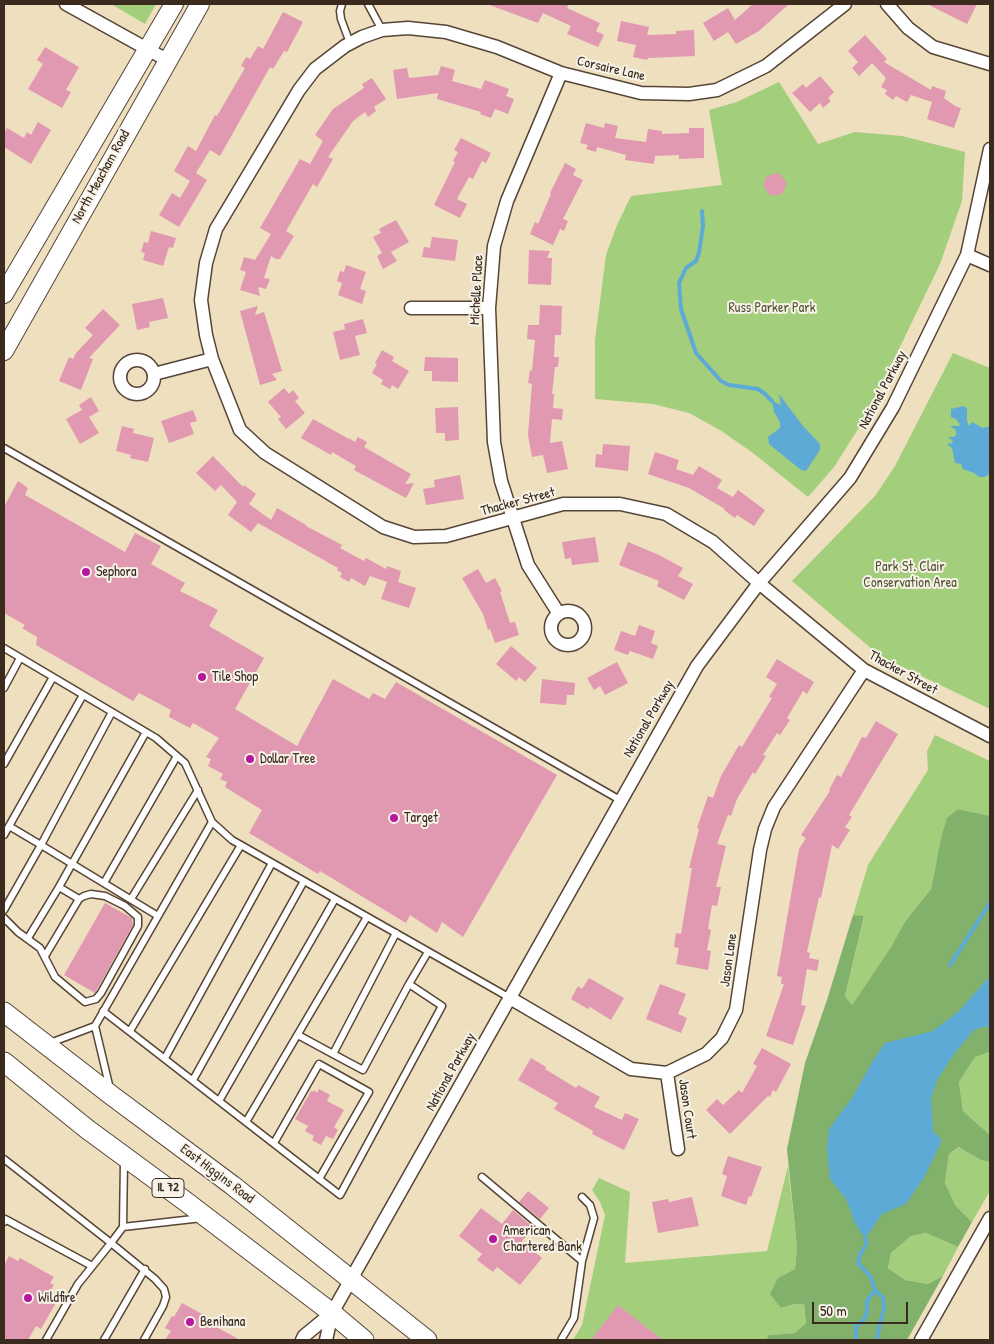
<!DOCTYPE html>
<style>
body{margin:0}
#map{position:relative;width:994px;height:1344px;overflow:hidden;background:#eedfbf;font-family:"Patrick Hand",sans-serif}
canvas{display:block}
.frame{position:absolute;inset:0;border:5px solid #3b2a1e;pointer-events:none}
.scale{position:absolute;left:812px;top:1302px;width:96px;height:22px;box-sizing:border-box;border:2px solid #3b2a1e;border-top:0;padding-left:6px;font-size:15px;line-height:18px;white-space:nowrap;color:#3b2a1e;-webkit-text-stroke:4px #f7f3e8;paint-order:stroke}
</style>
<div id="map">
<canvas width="994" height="1344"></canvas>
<div class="frame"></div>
<div class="scale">50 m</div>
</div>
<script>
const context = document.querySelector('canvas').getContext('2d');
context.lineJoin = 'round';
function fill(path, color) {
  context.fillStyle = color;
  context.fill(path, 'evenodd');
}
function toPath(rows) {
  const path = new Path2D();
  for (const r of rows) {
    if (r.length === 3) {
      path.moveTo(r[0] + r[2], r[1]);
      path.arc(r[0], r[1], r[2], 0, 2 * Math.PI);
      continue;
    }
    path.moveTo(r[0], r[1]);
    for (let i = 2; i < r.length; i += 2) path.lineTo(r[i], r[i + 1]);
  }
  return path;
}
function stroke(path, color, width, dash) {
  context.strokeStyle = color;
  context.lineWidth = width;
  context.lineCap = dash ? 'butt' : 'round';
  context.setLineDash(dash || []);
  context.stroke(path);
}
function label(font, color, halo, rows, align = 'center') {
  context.font = font + ' "Patrick Hand",sans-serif';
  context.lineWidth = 4;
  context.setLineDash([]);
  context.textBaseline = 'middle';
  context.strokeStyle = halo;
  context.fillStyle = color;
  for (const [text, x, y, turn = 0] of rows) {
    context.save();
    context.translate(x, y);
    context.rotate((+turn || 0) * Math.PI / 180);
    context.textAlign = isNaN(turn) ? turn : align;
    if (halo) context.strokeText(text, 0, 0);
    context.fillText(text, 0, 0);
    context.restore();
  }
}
fill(toPath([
 [111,4,156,4,145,24],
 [779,82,818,144,855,132,902,136,965,152,962,201,940,264,867,415,834,467,808,497,753,453,720,430,689,413,653,404,595,399,595,340,606,255,617,225,631,196,722,185,709,110,737,102],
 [953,353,990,368,990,709,880,656,792,581,875,496,895,466],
 [935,735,990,761,990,816,958,809,937,859,931,889,904,923,891,947,852,1005,845,996,864,917,853,915,868,865,928,770,927,751],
 [990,1052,990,1135,963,1111,959,1082,975,1057],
 [960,1147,981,1160,990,1162,990,1191,972,1222,955,1205,945,1183,949,1154],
 [788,1166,797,1248,795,1269,778,1278,781,1308,795,1304,804,1304,806,1323,795,1333,770,1335,766,1340,573,1340,582,1325,605,1215,600,1202,592,1190,599,1178,630,1192,625,1263,767,1251],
 [926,1233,958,1247,943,1276,928,1284,905,1280,888,1268,891,1253,911,1236]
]), '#a3ce7b');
fill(toPath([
 [958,809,990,816,990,1052,975,1057,959,1082,963,1111,990,1135,990,1162,981,1160,959,1147,949,1154,945,1183,955,1205,972,1222,958,1247,926,1233,911,1236,891,1253,888,1268,905,1280,928,1284,943,1276,907,1340,766,1340,769,1335,795,1333,806,1323,804,1304,795,1304,781,1308,770,1294,778,1278,795,1269,797,1248,787,1149,805,1063,827,1000,853,915,864,916,845,996,852,1005,891,947,904,923,931,889,942,834,947,818]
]), '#82b16b');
fill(toPath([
 [779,394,803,426,820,444,820,450,806,471,801,470,769,444,768,437,780,428,780,422,774,412,772,401,781,405],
 [964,406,967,409,967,421,969,426,972,422,983,428,990,426,990,472,988,475,984,477,979,477,974,473,963,469,961,464,955,463,952,448,948,445,948,443,951,444,953,441,948,437,954,437,956,435,956,430,950,426,959,426,960,424,956,419,951,417,951,409],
 [990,976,990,1030,986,1026,974,1030,954,1054,937,1080,931,1099,933,1131,942,1140,926,1174,906,1204,882,1214,865,1239,855,1223,846,1199,830,1179,827,1150,829,1129,852,1098,874,1059,885,1043,933,1031,959,1011]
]), '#5eaad7');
stroke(toPath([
 [702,211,703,226,699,253,696,261,686,268,679,283,681,309,696,353,721,381,729,385,758,389,765,394,772,401],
 [950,965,990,903],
 [865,1239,867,1243,860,1255,858,1263,871,1277,875,1290,883,1298,884,1309,876,1340],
 [856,1340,856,1326,863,1321,867,1313,867,1301,875,1290]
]), '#5eaad7', 4);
fill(toPath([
 [487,4,569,4,567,8,600,23,596,31,604,35,598,47,567,34,571,26,543,13,538,23],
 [753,4,789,4,759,31,736,44,728,32,714,41,703,23,728,8,735,20],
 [927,4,977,4,967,24],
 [283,12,303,22,287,52,284,51,273,69,270,67,220,156,210,150,196,173,207,180,179,227,159,215,172,193,180,198,190,181,174,171,188,146,196,151,215,115,217,116,245,68,241,66,246,57,250,59,258,46,263,49],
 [621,21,649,27,647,35,676,34,676,31,694,30,695,56,648,58,647,60,633,57,636,45,617,41],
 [865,35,887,59,884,62,931,90,932,86,946,91,944,98,955,106,961,108,954,128,927,119,932,102,911,95,907,102,896,96,893,100,885,94,887,90,881,87,886,78,872,63,859,76,852,68,858,62,848,51],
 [45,47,79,67,66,90,71,92,62,108,28,89,43,64,37,60],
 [441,66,455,70,452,81,481,89,485,80,509,89,506,96,514,99,508,114,495,109,491,118,480,114,481,112,437,99,438,93,397,99,393,70,407,68,409,78,438,75],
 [820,76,834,92,828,98,831,101,823,108,820,103,810,112,792,93,803,84,806,88],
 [372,78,386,99,374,107,376,111,368,117,365,112,353,121,328,157,333,159,317,187,313,184,286,231,294,236,280,259,276,259,271,256,264,278,270,279,266,289,258,287,260,296,240,290,246,272,240,270,244,257,255,260,271,234,260,228,300,159,310,164,323,141,315,135,333,109,364,88,362,84],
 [38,122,51,130,31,164,4,147,4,134,7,128,24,138,27,132,31,135],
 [586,123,604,128,605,123,618,126,615,138,646,142,648,129,662,131,662,134,689,133,689,128,704,128,704,158,679,159,679,155,655,156,654,164,625,160,626,155,597,147,596,152,586,149,588,145,580,143],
 [461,138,491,153,486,163,482,161,473,179,469,177,457,199,467,204,460,218,434,205,455,162,453,161,458,152,454,150],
 [565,163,576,169,573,175,583,180,563,219,568,221,564,231,560,229,553,245,530,234,535,222,538,224,551,194,550,193],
 [779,173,787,183,782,194,771,196,763,186,767,176],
 [396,220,409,242,391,252,397,261,383,269,377,256,382,253,373,237,381,233,379,229],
 [151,231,176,238,173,248,169,247,163,266,143,260,145,253,141,252,144,242,148,243],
 [432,237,458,240,455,261,422,257,424,247,430,248],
 [529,250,550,251,547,258,552,258,551,285,528,284],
 [346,265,366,272,360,289,366,291,362,304,338,295,342,283,337,281,340,271,344,272],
 [163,298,168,318,149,322,150,327,137,330,132,304],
 [540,305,562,306,561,335,555,335,554,357,559,357,558,367,555,367,552,394,554,394,553,408,563,409,562,420,552,419,550,443,562,441,568,469,547,473,543,455,532,457,528,435,532,384,528,383,530,370,532,371,535,340,527,339,528,325,539,325],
 [258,306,255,315,264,312,282,371,272,374,277,380,260,385,240,311],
 [103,309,120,325,89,358,93,359,81,390,59,381,69,357,73,359,76,353,93,335,85,328],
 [363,319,367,333,355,336,360,355,340,360,333,332,345,329,344,324],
 [382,350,394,357,392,361,409,371,398,389,392,385,390,389,381,384,383,380,372,373,377,364,375,363],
 [425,357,458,358,458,382,432,381,432,371,424,371],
 [284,388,289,394,293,390,299,398,295,401,305,413,286,429,278,419,281,417,268,402],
 [91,397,99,411,89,417,99,433,80,444,66,419,82,410,79,405],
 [458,407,459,440,445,441,445,433,436,433,435,408],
 [193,410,197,421,190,423,194,434,169,443,161,421],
 [313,419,349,439,349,438,355,442,358,437,367,442,364,447,411,474,405,484,414,483,406,498,354,470,356,466,332,452,331,455,301,438],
 [122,426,134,429,133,433,154,438,148,462,130,458,131,455,116,451],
 [603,444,630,446,628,471,595,467,596,454,602,455],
 [655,452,679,460,676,469,693,475,699,466,722,480,717,488,733,497,738,490,765,510,754,526,737,515,735,518,724,510,725,509,689,488,648,474],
 [213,456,243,487,244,485,256,494,249,504,271,520,277,508,306,525,306,526,342,545,340,548,364,561,366,558,386,569,387,566,401,571,398,582,416,588,409,608,381,599,387,582,370,576,365,586,351,578,349,582,340,577,342,573,337,570,338,568,258,523,251,532,228,515,237,502,221,485,215,491,196,473],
 [460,475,464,499,426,505,423,489,435,487,434,480],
 [18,481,28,488,25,495,125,552,135,533,161,546,151,564,185,583,180,591,218,610,209,626,264,658,235,709,297,746,333,679,369,699,373,693,385,699,396,682,557,775,463,937,442,922,437,933,410,915,406,923,320,871,318,874,249,833,262,810,225,787,227,782,220,779,223,774,208,766,211,759,206,757,219,738,193,723,190,728,169,717,171,710,139,693,133,701,36,645,37,637,22,628,25,625,4,613,4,507],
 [595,537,599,562,572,565,571,558,565,559,562,542],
 [628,542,659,555,683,568,678,576,693,584,684,600,657,586,659,581,619,565],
 [478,569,486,583,495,578,502,591,500,592,510,623,515,622,519,635,495,643,490,629,488,630,483,614,462,578],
 [639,625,655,631,651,643,658,646,653,659,630,651,628,655,614,650,621,631,635,636],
 [511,646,537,668,525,682,519,677,516,681,496,664],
 [777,659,814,682,807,694,803,691,787,718,790,720,780,735,777,733,763,755,766,756,755,774,753,772,737,799,731,816,728,815,717,844,726,846,716,887,721,887,717,906,712,905,708,929,711,930,707,950,711,951,708,970,676,964,679,948,674,947,676,933,681,934,692,868,689,868,699,829,697,828,708,796,713,798,721,776,739,745,742,747,772,698,769,697,777,684,766,677],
 [617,662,628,683,605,695,600,686,594,690,587,678],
 [542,679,575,683,574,695,567,695,566,705,540,703],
 [876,721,898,734,849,815,852,817,845,827,850,830,838,849,832,845,821,898,819,897,807,952,810,953,809,958,819,960,817,971,807,969,801,1005,806,1006,793,1045,766,1036,784,984,781,984,782,977,777,976,799,849,806,838,801,835,830,791,829,790,837,775,841,777,862,737,866,738],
 [105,903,132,918,133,925,95,993,64,975],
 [589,978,624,998,611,1020,590,1007,588,1009,571,999,578,986,582,989],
 [660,984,686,994,678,1014,687,1018,681,1033,646,1019],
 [762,1048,791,1064,776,1092,773,1090,770,1097,768,1096,730,1134,706,1110,717,1099,723,1105,739,1090,742,1093,757,1066,753,1064],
 [531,1058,546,1067,545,1069,576,1088,578,1085,600,1097,594,1107,622,1120,625,1113,639,1119,624,1150,592,1134,593,1131,554,1109,558,1103,518,1080],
 [319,1089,330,1095,327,1101,344,1110,334,1127,338,1130,333,1139,326,1136,321,1145,312,1140,314,1136,305,1131,308,1126,295,1119,311,1091,313,1092,314,1090,317,1093],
 [728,1156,762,1167,751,1197,749,1196,746,1205,721,1196,727,1176,722,1174],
 [528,1191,549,1208,540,1219,519,1202],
 [692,1197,699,1226,658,1233,652,1202,668,1199,669,1202],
 [481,1208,502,1224,513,1210,533,1227,522,1241,542,1258,520,1285,497,1267,493,1272,477,1260,482,1254,459,1236],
 [9,1256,18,1261,20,1258,54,1277,50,1283,54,1285,48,1296,57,1301,41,1329,36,1326,28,1340,9,1340,4,1338,4,1266],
 [182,1303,213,1320,211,1324,240,1340,165,1340,171,1331,165,1328,172,1316,174,1317],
 [618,1305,663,1340,591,1340]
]), '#e198b1');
const lane = toPath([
 [342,4,340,11,341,19,350,43],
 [368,4,382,30],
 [4,448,620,800],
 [4,648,156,738,185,763,212,822,232,840,510,998],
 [4,688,20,658],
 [112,712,41,845,158,916],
 [4,764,53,677],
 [4,835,83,695],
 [104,883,177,756],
 [79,899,59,887,146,732],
 [131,899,198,790],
 [4,910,41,845,9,826],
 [4,918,18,932,40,948,55,977,85,1002,96,999,101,993,138,926,138,917,125,906,105,896,91,894,84,896,79,899,45,956],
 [28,938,59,887],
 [103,1011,340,1195,442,1006,409,984,428,952],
 [95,1026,110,1089],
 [130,1031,241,845],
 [298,1035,333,1054,396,933],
 [50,1043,95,1026,212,822],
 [333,1054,363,1070,409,984],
 [165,1058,272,863],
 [193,1080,304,881],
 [219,1101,335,899],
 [246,1122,367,917],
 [274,1143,319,1064,369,1092,319,1179],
 [4,1159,111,1243,78,1284,46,1340],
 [124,1161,123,1227,111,1243,155,1279,164,1289,166,1297,163,1306,144,1340],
 [482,1177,582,1261,594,1218,590,1205,582,1197],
 [4,1222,5,1219,92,1266],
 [123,1227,202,1218],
 [104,1340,145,1269],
 [561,1340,574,1318,582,1261]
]);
const street = toPath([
 [66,4,167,60],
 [845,4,766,66,717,90,689,94,641,93,561,73,497,47,446,32,408,28,382,30,362,37,345,46,315,69,299,90,216,229,206,263,201,300,206,335,212,359,240,430,265,453,383,527,414,537,446,536,563,504,620,504,666,514,713,542,759,583,864,670,990,736],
 [887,4,908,28,933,47,990,64],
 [967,255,990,265],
 [411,308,489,308],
 [137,377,17],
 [154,374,212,359],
 [568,628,17],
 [559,614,528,565,501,481,494,442,489,308,494,246,507,201,561,73],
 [510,998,631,1069,667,1073,706,1054,722,1038,736,1010,760,850,765,829,774,807,864,670],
 [667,1073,678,1149],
 [302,1340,304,1336,332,1313],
 [326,1340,332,1313,697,666,759,583,850,478,893,407,967,255,990,149],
 [921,1340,990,1218]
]);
const secondary = toPath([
 [4,294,174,4],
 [4,351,200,4]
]);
const primary = toPath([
 [4,1012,111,1095,232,1185,427,1340],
 [4,1062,87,1129,185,1201,332,1313,364,1340]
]);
stroke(lane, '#564536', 9);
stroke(street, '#564536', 15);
stroke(secondary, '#564536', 20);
stroke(primary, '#564536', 21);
stroke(lane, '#fff', 6);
stroke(street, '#fff', 12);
stroke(secondary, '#fff', 18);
stroke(primary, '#fff', 19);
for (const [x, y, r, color] of [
 [86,572,5,"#b5179e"],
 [202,677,5,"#b5179e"],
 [250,759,5,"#b5179e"],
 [394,818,5,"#b5179e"],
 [493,1239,5,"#b5179e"],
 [28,1298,5,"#b5179e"],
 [190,1322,5,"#b5179e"]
]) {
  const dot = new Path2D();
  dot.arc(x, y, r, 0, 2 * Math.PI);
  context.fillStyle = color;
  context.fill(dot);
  stroke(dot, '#f7f3e8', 2);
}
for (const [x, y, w] of [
 [168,1188,32]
]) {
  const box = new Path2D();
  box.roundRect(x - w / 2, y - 9.5, w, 19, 4);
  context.fillStyle = '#f7f3e8';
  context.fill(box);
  stroke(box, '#3b2a1e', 1);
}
label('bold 12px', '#3b2a1e', null, [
 ["IL 72",168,1188]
]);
label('14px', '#3b2a1e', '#f7f3e8', [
 ["Corsaire Lane",611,69,13],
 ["North Meacham Road",101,177,-61],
 ["Michelle Place",477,290,-87],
 ["National Parkway",883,390,-62],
 ["Thacker Street",518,502,-15],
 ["Thacker Street",903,673,29],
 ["National Parkway",649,719,-60],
 ["Jason Lane",729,960,-82],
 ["National Parkway",451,1072,-61],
 ["Jason Court",687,1109,82],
 ["East Higgins Road",217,1174,37]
]);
label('14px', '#555335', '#f7f3e8', [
 ["Russ Parker Park",772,308],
 ["Park St. Clair",910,567],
 ["Conservation Area",910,583]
]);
label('14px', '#3b2a1e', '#f7f3e8', [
 ["Sephora",96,572],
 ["Tile Shop",212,677],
 ["Dollar Tree",260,759],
 ["Target",404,818],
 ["American",503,1231],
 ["Chartered Bank",503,1247],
 ["Wildfire",38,1298],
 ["Benihana",200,1322]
], 'left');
</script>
